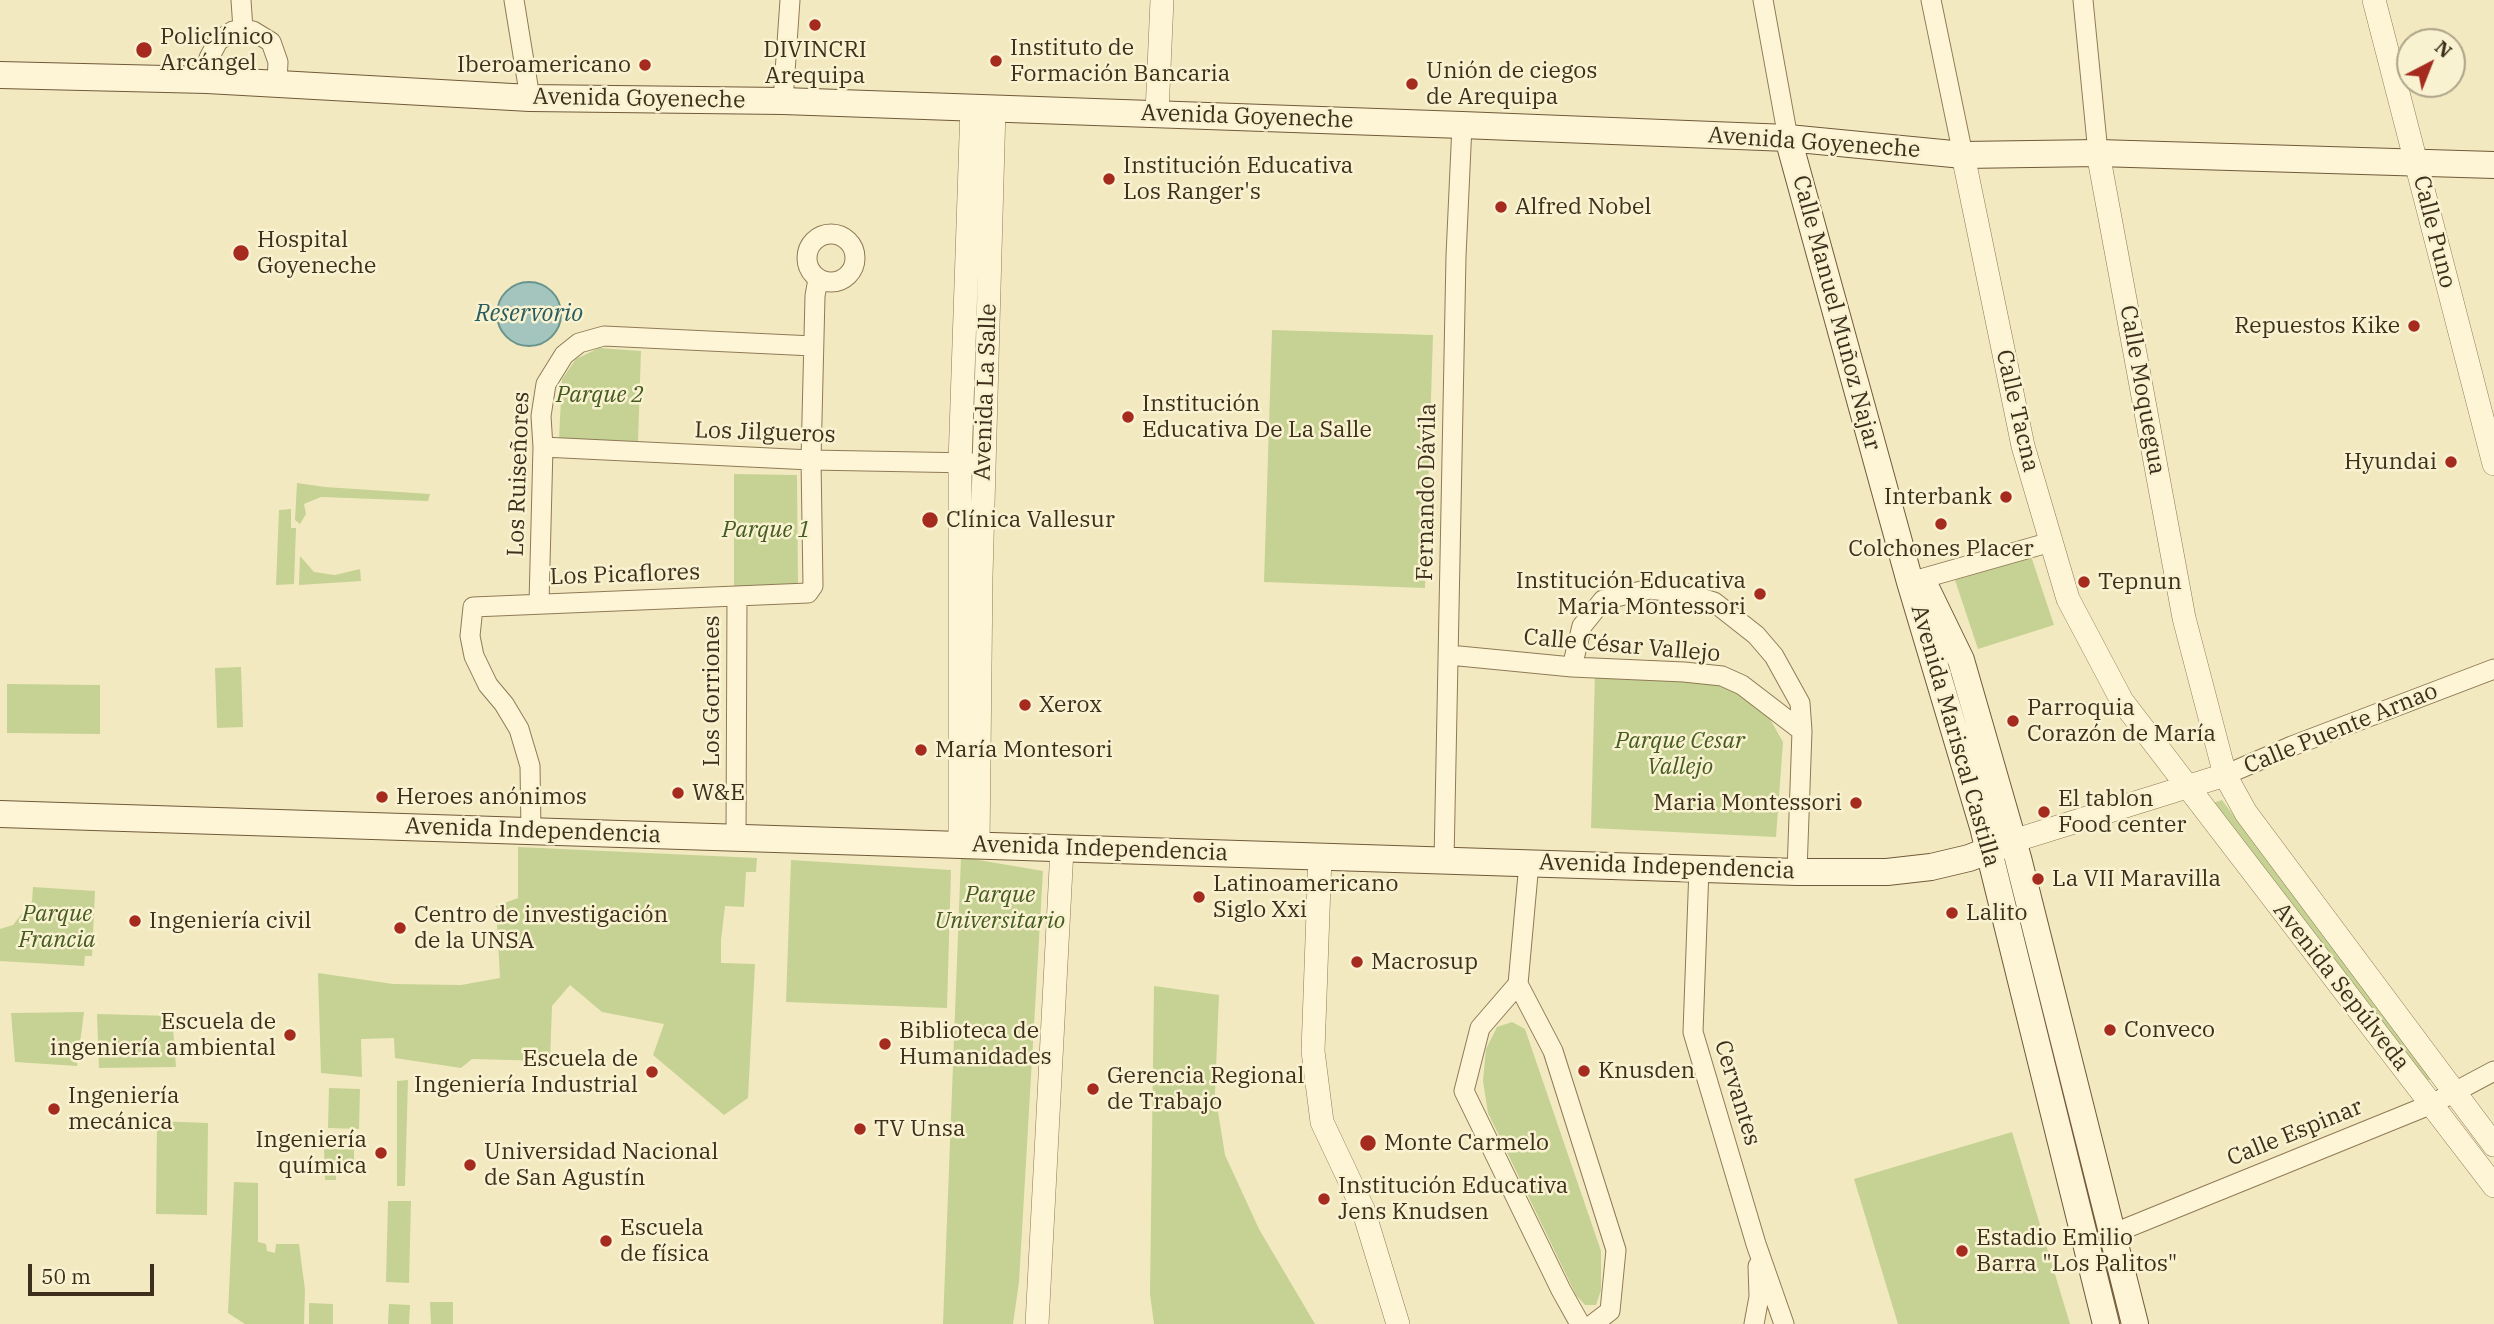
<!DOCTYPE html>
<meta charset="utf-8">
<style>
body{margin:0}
#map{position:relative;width:2494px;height:1324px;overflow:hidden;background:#f3e9c0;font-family:"IBM Plex Serif",serif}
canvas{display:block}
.north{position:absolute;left:2396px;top:28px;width:70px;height:70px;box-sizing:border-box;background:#f9f2d1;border:2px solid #aea489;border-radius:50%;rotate:42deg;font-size:19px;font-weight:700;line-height:28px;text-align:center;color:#3d2f1c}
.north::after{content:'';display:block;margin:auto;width:24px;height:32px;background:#a52b1f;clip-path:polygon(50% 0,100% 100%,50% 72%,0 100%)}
.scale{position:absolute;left:28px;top:1264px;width:126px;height:32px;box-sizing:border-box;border:4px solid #3d2f1c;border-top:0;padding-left:9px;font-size:21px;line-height:24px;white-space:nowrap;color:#3d2f1c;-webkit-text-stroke:5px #f9f2d1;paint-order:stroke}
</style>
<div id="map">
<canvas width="2494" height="1324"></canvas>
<div class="north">N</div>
<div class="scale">50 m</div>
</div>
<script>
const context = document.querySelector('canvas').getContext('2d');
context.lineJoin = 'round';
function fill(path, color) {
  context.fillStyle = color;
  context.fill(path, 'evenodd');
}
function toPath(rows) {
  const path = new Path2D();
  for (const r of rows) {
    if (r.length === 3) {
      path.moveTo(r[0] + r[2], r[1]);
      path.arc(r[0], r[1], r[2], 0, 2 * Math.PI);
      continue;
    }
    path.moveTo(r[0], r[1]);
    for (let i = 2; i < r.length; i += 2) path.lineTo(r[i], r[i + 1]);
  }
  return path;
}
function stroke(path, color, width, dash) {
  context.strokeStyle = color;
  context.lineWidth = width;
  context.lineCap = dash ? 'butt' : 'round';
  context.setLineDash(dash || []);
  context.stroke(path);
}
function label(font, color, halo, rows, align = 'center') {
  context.font = font + ' "IBM Plex Serif",serif';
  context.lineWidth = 5;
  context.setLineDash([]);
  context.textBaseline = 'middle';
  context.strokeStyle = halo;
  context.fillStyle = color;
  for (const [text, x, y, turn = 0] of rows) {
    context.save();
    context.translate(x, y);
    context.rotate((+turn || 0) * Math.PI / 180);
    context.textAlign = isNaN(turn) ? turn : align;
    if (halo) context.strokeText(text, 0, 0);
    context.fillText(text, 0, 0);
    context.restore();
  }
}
fill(toPath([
 [1272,330,1433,335,1425,588,1264,582],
 [599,348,641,351,638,442,559,439,562,379,576,359],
 [734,474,797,475,798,586,734,586],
 [297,483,325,487,430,494,428,501,321,497,304,504,306,514,300,524,295,520],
 [291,509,291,528,296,528,294,584,276,585,279,510],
 [300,556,314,572,335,575,360,569,361,581,299,585],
 [2031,556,2054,625,1978,649,1955,580],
 [241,667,243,727,217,728,215,668],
 [1595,673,1715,678,1766,712,1783,742,1776,837,1591,828],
 [7,684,100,685,100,734,7,733],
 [2222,800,2431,1079,2417,1085,2210,804],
 [518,847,757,858,756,872,746,872,744,907,725,906,721,940,721,963,755,964,748,1098,724,1115,653,1055,664,1024,602,1012,570,985,552,1006,550,1061,472,1059,461,1068,395,1058,394,1038,361,1039,362,1077,321,1073,318,973,393,984,461,985,500,978,496,906,518,898],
 [961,857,1043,871,1019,1282,1013,1324,943,1324],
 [791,860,951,870,947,1008,786,1002],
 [33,887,95,891,92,956,85,956,84,966,0,961,0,929,13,925,32,901],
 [1154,986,1219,995,1215,1093,1225,1155,1259,1229,1315,1324,1154,1324,1150,1294],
 [84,1012,77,1066,15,1062,11,1013],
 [97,1014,172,1016,176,1067,99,1068],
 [1512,1022,1525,1029,1601,1251,1601,1290,1596,1305,1585,1305,1576,1295,1488,1113,1483,1081,1486,1049,1497,1027],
 [408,1080,405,1186,397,1186,397,1081],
 [329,1088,360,1089,359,1129,328,1128],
 [2069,1089,2126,1324,2118,1324,2061,1090],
 [157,1121,208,1123,207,1215,156,1214],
 [2012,1132,2070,1324,1898,1324,1854,1179],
 [324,1149,354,1149,354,1173,336,1174,336,1180,325,1180],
 [234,1182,258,1183,258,1242,266,1244,267,1251,275,1253,276,1244,299,1244,305,1290,304,1324,245,1324,228,1313],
 [388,1201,411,1201,409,1283,386,1282],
 [430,1302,453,1302,453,1324,431,1324],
 [309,1303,333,1304,333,1324,309,1324],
 [389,1304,410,1305,409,1324,388,1324]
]), '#c5d293');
const water = toPath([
 [529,314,32]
]);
fill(water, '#a4c5be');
stroke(water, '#69948e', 2);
const minor = toPath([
 [241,0,243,29],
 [514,0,530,98],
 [1763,0,1788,138],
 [1931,0,1963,155],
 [2083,0,2098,153],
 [207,80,209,58,218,41,233,31,243,29,253,31,271,42,278,62,277,83],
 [783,101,790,0],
 [831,258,24],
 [543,447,811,460,972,463],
 [1910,582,2051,542],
 [539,603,543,447,541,416,546,384,564,355,579,343,604,336,813,346],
 [1449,655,1572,667,1684,672,1722,676,1742,685,1802,731],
 [1572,667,1582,626,1603,600,1650,589,1688,594,1714,602,1756,635,1774,656,1800,703,1802,731,1797,872],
 [2225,775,2292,746,2494,669],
 [531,831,530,766,519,729,504,704,488,685,474,656,470,636,473,607,808,593,813,586,811,460,815,296,818,279],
 [736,837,737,596],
 [1444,861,1456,256,1462,125],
 [1529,863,1518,984,1553,1051,1616,1250,1610,1311,1593,1324],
 [1699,868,1693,1032,1756,1244,1784,1324],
 [1518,984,1480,1028,1464,1091,1561,1290,1580,1324],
 [2112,1234,2432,1104,2494,1071],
 [1754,1324,1759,1297,1758,1266]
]);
const tertiary = toPath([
 [2374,0,2494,464],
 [1157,113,1162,0],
 [2098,153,2184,618,2225,775,2246,813,2494,1145],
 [1963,155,2023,446,2068,599,2122,701,2494,1186],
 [2013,841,2225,775],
 [960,844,960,463,972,107],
 [978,845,981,576,994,108],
 [1320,857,1313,1051,1322,1122,1363,1209,1398,1324],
 [1037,1324,1062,849]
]);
const secondary = toPath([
 [0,75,207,80,530,98,783,101,1462,125,1788,138,1963,155,2098,153,2494,165],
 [1788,138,1910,582,1983,827,2106,1324],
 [1918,586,1927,590,1961,660,2018,858,2135,1324],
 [0,814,1797,872,1887,872,1931,867,1969,858,2013,841]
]);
stroke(minor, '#8f7a56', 21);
stroke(tertiary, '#8f7a56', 24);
stroke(secondary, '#705a39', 28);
stroke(minor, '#fdf5d5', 19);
stroke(tertiary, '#fdf5d5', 23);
stroke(secondary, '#fdf5d5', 26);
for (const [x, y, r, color] of [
 [815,25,7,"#a52b1f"],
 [144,50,9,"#a52b1f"],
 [996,61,7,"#a52b1f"],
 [645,65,7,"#a52b1f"],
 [1412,84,7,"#a52b1f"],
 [1109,179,7,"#a52b1f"],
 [1501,207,7,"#a52b1f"],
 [241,253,9,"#a52b1f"],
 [2414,326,7,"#a52b1f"],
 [1128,417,7,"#a52b1f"],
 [2451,462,7,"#a52b1f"],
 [2006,497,7,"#a52b1f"],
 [930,520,9,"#a52b1f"],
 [1941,524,7,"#a52b1f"],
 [2084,582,7,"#a52b1f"],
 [1760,594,7,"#a52b1f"],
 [1025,705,7,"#a52b1f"],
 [2013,721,7,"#a52b1f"],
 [921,750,7,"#a52b1f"],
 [678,793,7,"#a52b1f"],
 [382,797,7,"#a52b1f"],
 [1856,803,7,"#a52b1f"],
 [2044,812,7,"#a52b1f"],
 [2038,879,7,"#a52b1f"],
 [1199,897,7,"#a52b1f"],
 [1952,913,7,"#a52b1f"],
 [135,921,7,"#a52b1f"],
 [400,928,7,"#a52b1f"],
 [1357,962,7,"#a52b1f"],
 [2110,1030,7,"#a52b1f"],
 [290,1035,7,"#a52b1f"],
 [885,1044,7,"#a52b1f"],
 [1584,1071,7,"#a52b1f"],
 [652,1072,7,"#a52b1f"],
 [1093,1089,7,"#a52b1f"],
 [54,1109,7,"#a52b1f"],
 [860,1129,7,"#a52b1f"],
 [1368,1143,9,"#a52b1f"],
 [381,1153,7,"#a52b1f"],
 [470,1165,7,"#a52b1f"],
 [1324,1199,7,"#a52b1f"],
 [606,1241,7,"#a52b1f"],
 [1962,1251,7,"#a52b1f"]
]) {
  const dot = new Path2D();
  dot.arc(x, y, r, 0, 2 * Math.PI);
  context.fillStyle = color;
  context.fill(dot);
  stroke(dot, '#f9f2d1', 2.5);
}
label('23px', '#3d2f1c', '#f9f2d1', [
 ["Policlínico",160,37],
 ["Arcángel",160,63],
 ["Instituto de",1010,48],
 ["Formación Bancaria",1010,74],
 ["DIVINCRI",815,50,"center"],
 ["Arequipa",815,76,"center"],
 ["Iberoamericano",631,65,"right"],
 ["Unión de ciegos",1426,71],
 ["de Arequipa",1426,97],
 ["Institución Educativa",1123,166],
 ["Los Ranger's",1123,192],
 ["Alfred Nobel",1515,207],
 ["Hospital",257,240],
 ["Goyeneche",257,266],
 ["Repuestos Kike",2400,326,"right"],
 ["Institución",1142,404],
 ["Educativa De La Salle",1142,430],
 ["Hyundai",2437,462,"right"],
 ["Interbank",1992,497,"right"],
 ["Clínica Vallesur",946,520],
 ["Colchones Placer",1941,549,"center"],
 ["Institución Educativa",1746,581,"right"],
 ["Maria Montessori",1746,607,"right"],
 ["Tepnun",2098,582],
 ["Xerox",1039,705],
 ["Parroquia",2027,708],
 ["Corazón de María",2027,734],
 ["María Montesori",935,750],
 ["W&E",692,793],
 ["Heroes anónimos",396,797],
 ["El tablon",2058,799],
 ["Food center",2058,825],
 ["Maria Montessori",1842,803,"right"],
 ["La VII Maravilla",2052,879],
 ["Latinoamericano",1213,884],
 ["Siglo Xxi",1213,910],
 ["Lalito",1966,913],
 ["Centro de investigación",414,915],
 ["de la UNSA",414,941],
 ["Ingeniería civil",149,921],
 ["Macrosup",1371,962],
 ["Escuela de",276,1022,"right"],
 ["ingeniería ambiental",276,1048,"right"],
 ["Conveco",2124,1030],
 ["Biblioteca de",899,1031],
 ["Humanidades",899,1057],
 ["Escuela de",638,1059,"right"],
 ["Ingeniería Industrial",638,1085,"right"],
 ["Knusden",1598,1071],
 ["Gerencia Regional",1107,1076],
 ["de Trabajo",1107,1102],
 ["Ingeniería",68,1096],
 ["mecánica",68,1122],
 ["TV Unsa",874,1129],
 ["Ingeniería",367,1140,"right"],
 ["química",367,1166,"right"],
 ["Monte Carmelo",1384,1143],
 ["Universidad Nacional",484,1152],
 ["de San Agustín",484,1178],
 ["Institución Educativa",1338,1186],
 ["Jens Knudsen",1338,1212],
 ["Escuela",620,1228],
 ["de física",620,1254],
 ["Estadio Emilio",1976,1238],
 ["Barra \"Los Palitos\"",1976,1264]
], 'left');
label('23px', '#3d2f1c', '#f9f2d1', [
 ["Avenida Goyeneche",639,99,1],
 ["Avenida Goyeneche",1247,117,2],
 ["Avenida Goyeneche",1814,143,4],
 ["Calle Puno",2434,232,76],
 ["Calle Manuel Muñoz Najar",1836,313,75],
 ["Calle Moquegua",2142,390,80],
 ["Avenida La Salle",986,392,-88],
 ["Calle Tacna",2017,411,77],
 ["Los Jilgueros",765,433,2],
 ["Los Ruiseñores",519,474,-88],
 ["Fernando Dávila",1427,492,-89],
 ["Los Picaflores",625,575,-2],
 ["Calle César Vallejo",1622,646,5],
 ["Los Gorriones",712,691,-90],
 ["Calle Puente Arnao",2341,729,-22],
 ["Avenida Mariscal Castilla",1955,736,74],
 ["Avenida Independencia",533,831,2],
 ["Avenida Independencia",1100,849,2],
 ["Avenida Independencia",1667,867,2],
 ["Avenida Sepúlveda",2341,987,52],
 ["Cervantes",1737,1093,73],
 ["Calle Espinar",2295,1133,-22]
]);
label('italic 23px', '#465b20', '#f9f2d1', [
 ["Parque 2",600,395],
 ["Parque 1",766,530],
 ["Parque Cesar",1680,741],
 ["Vallejo",1680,767],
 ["Parque",1000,895],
 ["Universitario",1000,921],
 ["Parque",57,914],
 ["Francia",57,940]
]);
label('italic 24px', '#295c5e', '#f9f2d1', [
 ["Reservorio",529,314]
]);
</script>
